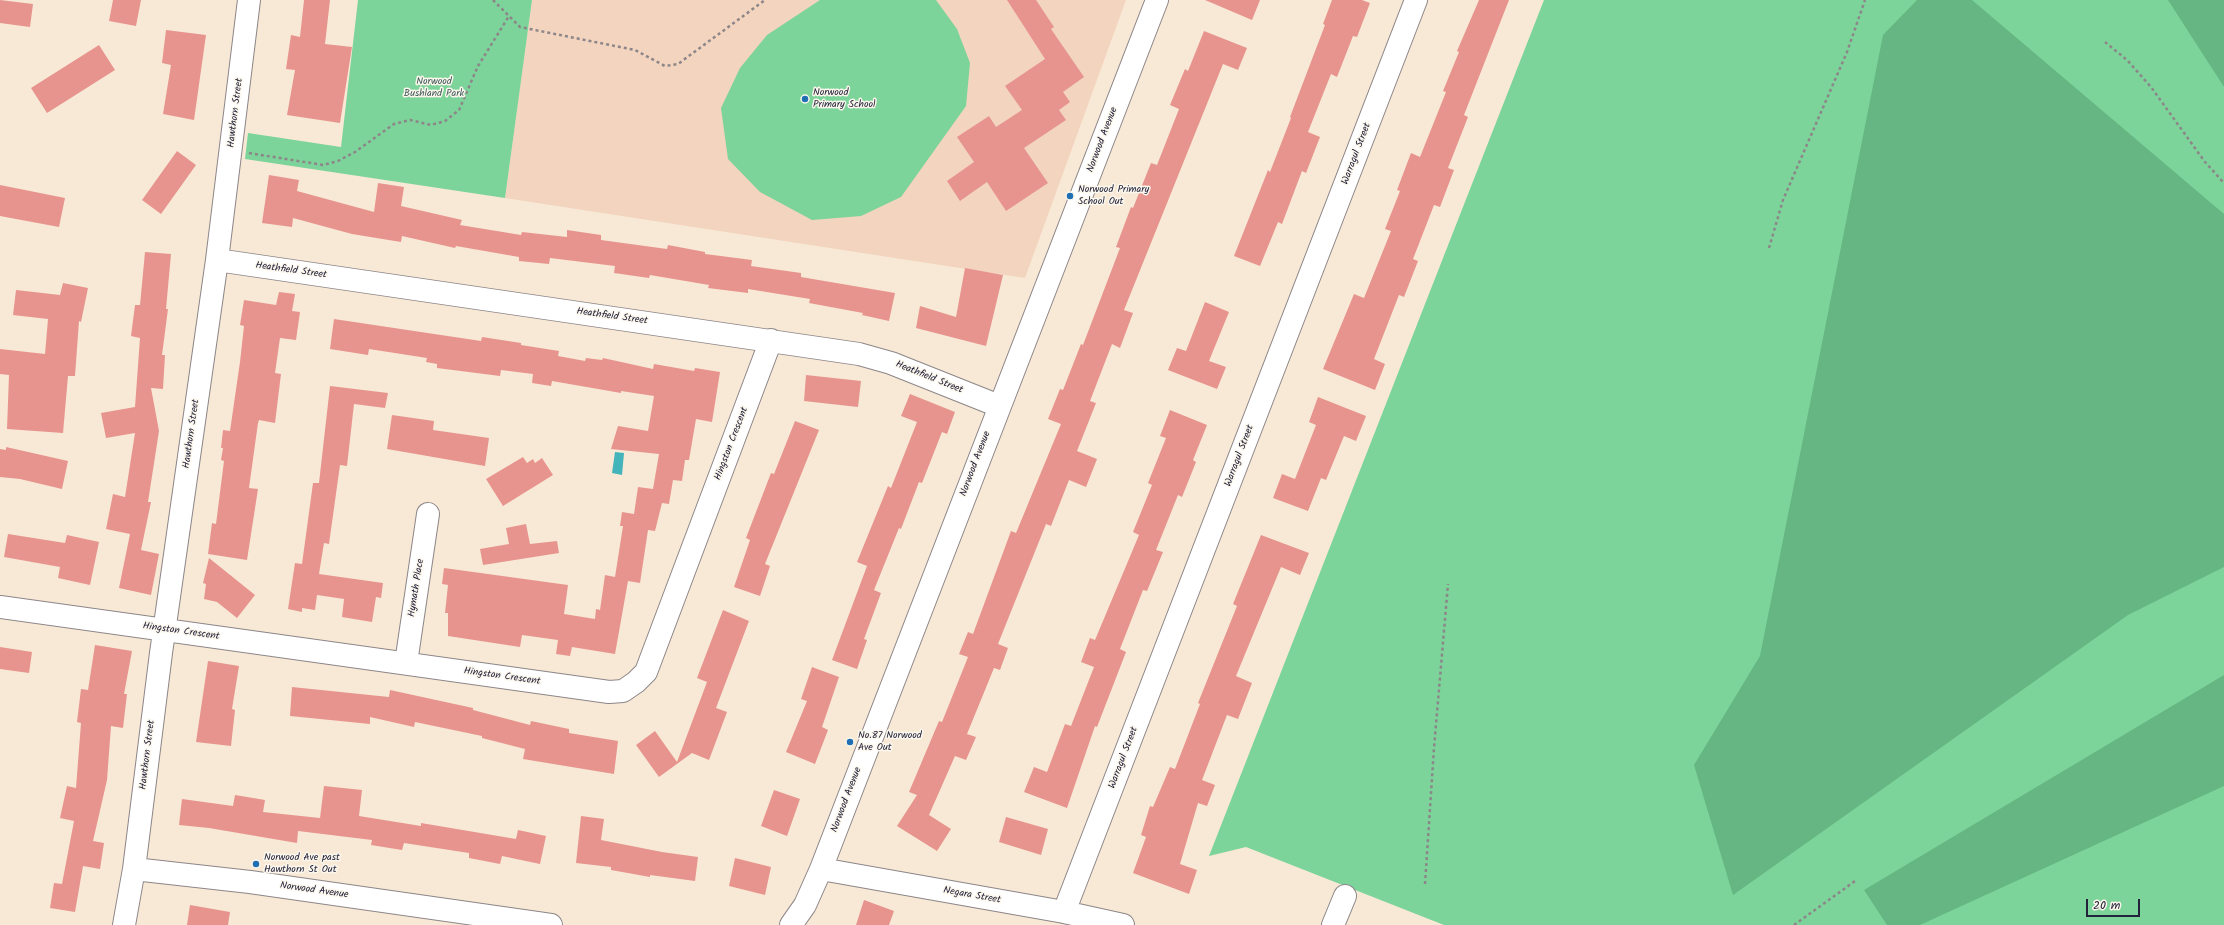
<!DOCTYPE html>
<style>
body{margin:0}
#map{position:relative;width:2224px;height:925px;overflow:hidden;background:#f8e9d6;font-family:Kalam,sans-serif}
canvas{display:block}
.scale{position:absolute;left:2086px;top:899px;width:54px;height:18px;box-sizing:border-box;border:2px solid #22223b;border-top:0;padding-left:5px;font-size:12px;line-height:14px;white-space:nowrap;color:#22223b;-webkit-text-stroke:3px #fbf7ec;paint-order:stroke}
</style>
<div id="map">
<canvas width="2224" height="925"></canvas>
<div class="scale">20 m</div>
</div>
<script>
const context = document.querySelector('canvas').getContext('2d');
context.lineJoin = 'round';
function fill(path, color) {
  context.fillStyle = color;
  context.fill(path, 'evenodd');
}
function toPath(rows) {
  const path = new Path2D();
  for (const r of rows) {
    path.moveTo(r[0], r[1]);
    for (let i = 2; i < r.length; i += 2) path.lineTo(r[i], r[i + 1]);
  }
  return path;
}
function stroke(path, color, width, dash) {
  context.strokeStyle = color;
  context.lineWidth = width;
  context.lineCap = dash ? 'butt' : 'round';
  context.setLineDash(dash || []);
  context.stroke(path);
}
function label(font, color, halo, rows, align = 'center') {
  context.font = font + ' Kalam,sans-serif';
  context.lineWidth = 3;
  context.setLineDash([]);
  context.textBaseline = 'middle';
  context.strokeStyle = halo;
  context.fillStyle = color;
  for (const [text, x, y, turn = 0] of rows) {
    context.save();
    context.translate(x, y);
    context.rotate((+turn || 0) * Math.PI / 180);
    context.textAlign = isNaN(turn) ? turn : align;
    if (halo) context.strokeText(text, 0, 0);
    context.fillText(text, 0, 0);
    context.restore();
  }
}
fill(toPath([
 [532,0,1126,0,1025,278,505,198]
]), '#f3d4bf');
fill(toPath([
 [358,0,532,0,505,198,245,159,248,133,341,147],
 [820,0,936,0,957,29,970,63,966,106,901,197,861,216,812,220,760,192,728,159,721,108,740,68,767,35],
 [1544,0,2224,0,2224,925,1444,925,1246,847,1209,856]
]), '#7cd49a');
fill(toPath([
 [1917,0,1972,0,2224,214,2224,567,2128,615,1733,895,1694,765,1760,656,1883,35],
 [2168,0,2224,0,2224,87],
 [2224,675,2224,786,1920,925,1887,925,1864,890]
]), '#65b682');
fill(toPath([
 [615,452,624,453,622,475,612,473]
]), '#44b4bb');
fill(toPath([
 [0,0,33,4,30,27,0,23],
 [113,0,141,0,136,26,109,21],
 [304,0,330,0,325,44,352,47,340,123,287,115,295,70,286,69,291,35,300,37],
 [1007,0,1036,0,1054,27,1051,29,1084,77,1063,92,1070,102,1059,110,1066,120,1024,148,1048,183,1006,211,987,182,960,201,947,181,974,162,957,137,989,116,996,127,1022,110,1005,86,1045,59],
 [1205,0,1260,0,1252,20],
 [1332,0,1362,0,1370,3,1357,37,1353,36,1337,77,1331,74,1308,132,1320,137,1306,173,1302,171,1282,224,1278,222,1260,266,1234,256,1268,170,1270,172,1291,118,1290,117,1325,25,1323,24],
 [1479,0,1509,0,1464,115,1468,117,1448,168,1454,170,1440,207,1434,205,1413,259,1418,261,1404,297,1399,295,1374,359,1385,364,1375,390,1323,369,1354,294,1364,298,1391,231,1385,229,1400,191,1397,190,1411,153,1420,157,1446,92,1443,91,1459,52,1457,51],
 [166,30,206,35,194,120,163,114,171,65,162,63],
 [1204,31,1247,48,1238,70,1223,64,1124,310,1133,313,1120,348,1112,344,1090,401,1096,403,1077,451,1097,459,1086,487,1069,480,1051,526,1046,524,998,644,1008,648,1000,670,994,668,967,734,976,737,966,760,955,756,929,815,951,829,937,851,897,826,917,795,909,792,939,721,942,722,968,657,959,654,968,632,973,634,1011,531,1016,533,1061,424,1048,419,1060,389,1063,390,1081,344,1083,345,1120,248,1116,247,1131,207,1133,208,1151,163,1157,165,1179,109,1170,105,1185,69,1188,71],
 [99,45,115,70,47,113,31,88],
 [177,151,196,165,161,214,142,200],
 [269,175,299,180,297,191,374,212,378,183,404,187,401,206,462,220,460,225,521,235,522,232,567,237,567,230,601,235,601,240,667,249,668,245,705,252,705,254,752,260,751,266,801,273,801,277,895,293,889,321,862,315,863,313,809,303,810,299,748,289,748,293,708,288,709,285,650,275,649,278,614,273,615,266,550,258,549,264,519,261,519,257,456,246,455,248,402,236,401,242,352,234,293,218,292,227,262,223],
 [0,185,65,198,59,227,0,216],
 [145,252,171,254,166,309,168,309,162,355,165,355,163,389,151,388,159,431,148,502,151,502,141,550,159,554,151,595,119,588,130,534,106,529,113,494,125,497,135,433,106,438,101,413,135,407,140,338,131,336,135,305,140,305],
 [965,268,1003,275,986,346,916,328,920,306,956,317],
 [63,283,88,288,81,322,79,321,75,376,68,376,63,433,7,429,9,375,0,374,0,349,45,354,48,319,13,315,16,290,60,295],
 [279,292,295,294,292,311,300,312,296,340,280,338,275,373,281,374,275,423,259,420,258,423,249,488,258,489,247,560,208,554,212,523,216,524,224,461,221,460,223,448,221,448,223,430,230,431,240,362,244,326,240,325,244,300,276,305],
 [1205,302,1229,312,1209,361,1226,367,1217,389,1168,370,1177,348,1186,351],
 [334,319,481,341,482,337,521,343,521,345,559,351,558,356,585,361,586,358,602,360,603,358,653,369,654,364,694,371,695,368,720,372,712,422,696,419,689,460,685,460,682,481,673,480,669,504,662,503,655,531,648,530,640,583,628,581,615,654,572,647,570,656,556,654,558,640,522,635,520,647,448,636,448,613,445,613,448,585,442,584,444,568,568,585,564,614,595,619,596,609,600,610,605,575,615,577,623,526,620,526,622,512,634,514,638,487,653,489,659,454,611,449,618,426,648,431,654,396,621,391,621,393,552,381,551,386,532,383,533,374,501,370,500,376,437,368,437,364,426,362,427,358,369,349,368,355,330,349],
 [806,375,861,381,858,407,804,401],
 [330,386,388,393,385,408,354,404,347,466,340,465,329,544,324,543,319,574,383,583,381,598,376,597,372,622,342,617,344,599,317,595,315,610,302,608,302,612,288,609,295,563,302,564,313,483,319,483],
 [910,394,955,412,947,434,942,432,922,483,919,482,901,529,899,528,874,590,881,593,864,639,867,640,857,669,832,660,867,566,857,562,888,486,891,488,917,422,901,416],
 [1318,397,1366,416,1356,441,1344,436,1326,480,1321,478,1308,511,1273,498,1282,474,1295,479,1316,425,1309,422],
 [1170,410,1207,425,1193,460,1196,462,1182,497,1178,495,1156,550,1163,552,1147,591,1143,590,1120,649,1126,652,1097,727,1095,726,1067,808,1024,792,1034,767,1047,772,1065,724,1071,726,1094,667,1081,662,1090,638,1095,640,1139,535,1133,532,1152,485,1148,483,1166,438,1160,436],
 [392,415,434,421,433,430,489,438,485,466,387,449],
 [795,421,819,430,765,564,770,566,760,596,734,587,750,540,746,538,771,473,774,474],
 [6,447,68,461,62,489,20,479,0,477,0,449,6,450],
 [523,457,527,463,533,459,535,463,542,458,553,475,503,506,486,479],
 [526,524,530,544,557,541,559,553,483,565,480,549,509,544,506,528],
 [8,534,65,543,67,535,99,542,90,585,58,578,60,567,4,557],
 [1261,535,1309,553,1300,575,1281,567,1236,676,1252,683,1238,719,1227,715,1202,780,1215,785,1207,806,1198,803,1180,864,1197,870,1189,894,1133,873,1146,837,1141,835,1150,806,1153,807,1170,767,1175,769,1200,704,1198,703,1237,606,1233,604],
 [209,558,255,595,237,618,217,602,204,599,206,584,203,583],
 [723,610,749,621,716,708,727,712,709,760,692,753,659,777,636,745,655,731,677,762,707,682,697,678],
 [95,645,132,651,124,694,127,694,123,728,111,726,107,780,93,841,104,843,100,869,83,866,75,912,50,908,54,883,62,884,74,821,60,818,67,786,76,788,81,723,77,722,81,689,88,690],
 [0,647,32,652,29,673,0,669],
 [208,661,239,666,232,709,235,710,231,746,196,742],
 [812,667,839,677,822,727,828,730,815,764,786,752,807,701,801,699],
 [292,687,389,697,390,690,473,708,473,710,530,725,531,721,569,729,569,733,618,741,614,774,523,759,525,749,482,738,482,736,415,722,414,727,370,717,370,724,290,716],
 [324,786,362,790,359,816,421,826,421,823,516,839,518,830,546,836,540,864,502,856,500,864,469,858,469,853,404,843,402,850,371,845,372,840,298,831,297,843,209,828,179,825,182,799,233,806,235,795,265,800,263,812,320,818],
 [774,790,800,799,787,836,761,826],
 [581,816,604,819,601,840,662,852,698,857,695,881,650,875,650,877,611,870,611,867,576,863],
 [1006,817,1048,829,1041,855,999,842],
 [735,858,771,867,765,895,729,886],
 [864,900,894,911,889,925,856,925],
 [190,905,230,912,228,925,187,925]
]), '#e7948e');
const minor = toPath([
 [217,260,859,354,891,363,999,406],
 [0,607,609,692,623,691,636,682,646,672,771,340],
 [406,663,428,514],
 [134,869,161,653,217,260,249,0],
 [821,869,1064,912,1123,925],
 [1064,912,1416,0],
 [124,925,134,869,250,882,551,925],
 [791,925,805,905,821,869,1157,0],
 [1333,925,1345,896]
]);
stroke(minor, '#8d8688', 24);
stroke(toPath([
 [493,0,520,27,635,50,665,66,678,64,765,0],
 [2105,42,2127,60,2151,87,2205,162,2224,183],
 [249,153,323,165,338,161,355,152,394,124,410,120,431,125,445,121,459,110,478,66,509,16],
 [1769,248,1783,200,1847,52,1865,0],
 [1425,884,1434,748,1448,584],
 [1794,925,1855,881]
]), '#8d8688', 2.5, [3, 3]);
stroke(minor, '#fff', 22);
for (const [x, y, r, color] of [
 [805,99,4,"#1f6fb2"],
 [1070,196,4,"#1f6fb2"],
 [850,742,4,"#1f6fb2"],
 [256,864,4,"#1f6fb2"]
]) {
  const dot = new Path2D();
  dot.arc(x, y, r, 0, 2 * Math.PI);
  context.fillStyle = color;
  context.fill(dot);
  stroke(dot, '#fbf7ec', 1.5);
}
label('10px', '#3d5758', '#fbf7ec', [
 ["Norwood",434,82],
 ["Bushland Park",434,94]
]);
label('10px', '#22223b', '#fbf7ec', [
 ["Norwood",813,93],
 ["Primary School",813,105],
 ["Norwood Primary",1078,190],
 ["School Out",1078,202],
 ["No.87 Norwood",858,736],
 ["Ave Out",858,748],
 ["Norwood Ave past",264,858],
 ["Hawthorn St Out",264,870]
], 'left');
label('10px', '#22223b', '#fbf7ec', [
 ["Hawthorn Street",236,113,-83],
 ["Norwood Avenue",1103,140,-69],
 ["Warragul Street",1357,154,-69],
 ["Heathfield Street",291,271,8],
 ["Heathfield Street",612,317,8],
 ["Heathfield Street",929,378,22],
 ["Hawthorn Street",192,434,-82],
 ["Hingston Crescent",732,444,-69],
 ["Warragul Street",1240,456,-69],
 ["Norwood Avenue",976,464,-69],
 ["Hymath Place",417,588,-81],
 ["Hingston Crescent",181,632,8],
 ["Hingston Crescent",502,677,8],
 ["Hawthorn Street",148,755,-83],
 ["Warragul Street",1124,758,-69],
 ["Norwood Avenue",847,800,-69],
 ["Norwood Avenue",314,891,8],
 ["Negara Street",972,896,10]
]);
</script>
